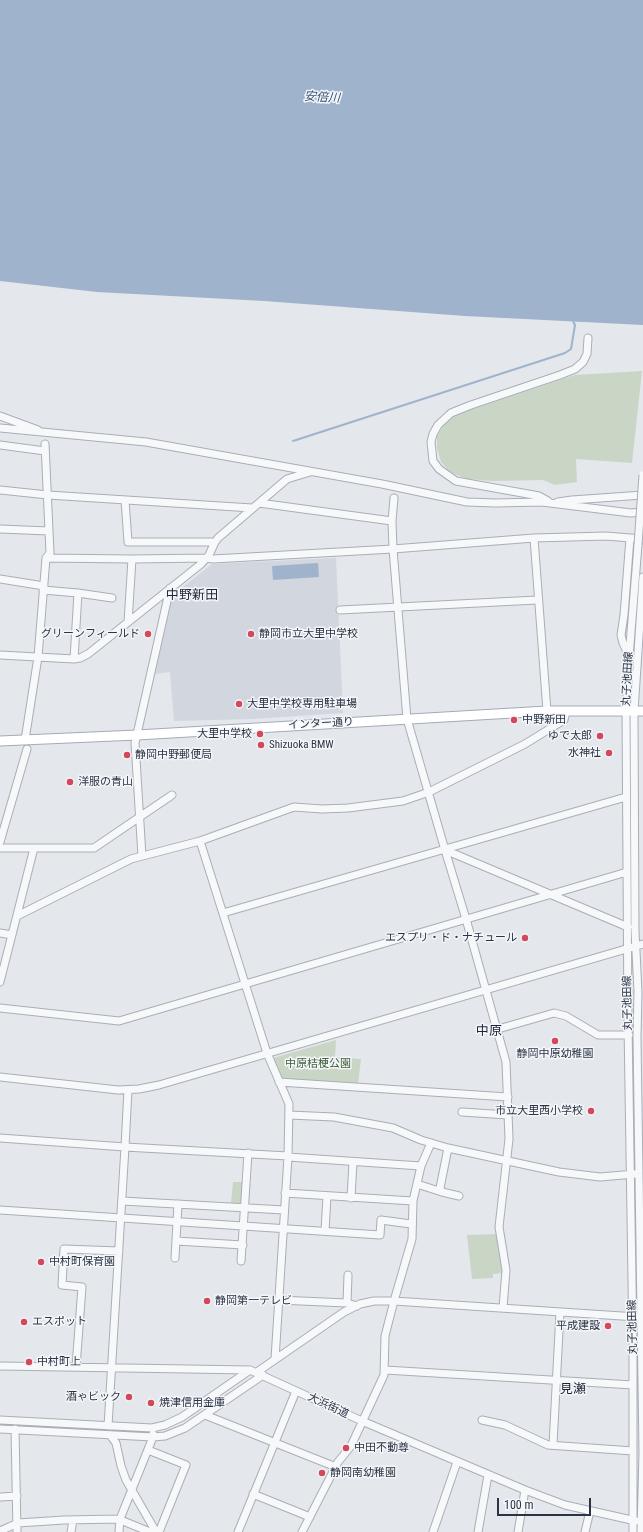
<!DOCTYPE html>
<meta charset="utf-8">
<style>
body{margin:0}
#map{position:relative;width:643px;height:1532px;overflow:hidden;background:#e4e7ec;font-family:"Roboto Condensed",sans-serif}
canvas{display:block}
.scale{position:absolute;left:497px;top:1498px;width:94px;height:18px;box-sizing:border-box;border:2px solid #2b3445;border-top:0;padding-left:5px;font-size:12px;line-height:14px;white-space:nowrap;color:#2b3445;-webkit-text-stroke:3px #f4f6f9;paint-order:stroke}
</style>
<div id="map">
<canvas width="643" height="1532"></canvas>
<div class="scale">100 m</div>
</div>
<script>
const context = document.querySelector('canvas').getContext('2d');
context.lineJoin = 'round';
function fill(path, color) {
  context.fillStyle = color;
  context.fill(path, 'evenodd');
}
function toPath(rows) {
  const path = new Path2D();
  for (const r of rows) {
    path.moveTo(r[0], r[1]);
    for (let i = 2; i < r.length; i += 2) path.lineTo(r[i], r[i + 1]);
  }
  return path;
}
function stroke(path, color, width, dash) {
  context.strokeStyle = color;
  context.lineWidth = width;
  context.lineCap = dash ? 'butt' : 'round';
  context.setLineDash(dash || []);
  context.stroke(path);
}
function label(font, color, halo, rows, align = 'center') {
  context.font = font + ' "Roboto Condensed","Noto Sans JP",sans-serif';
  context.lineWidth = 3;
  context.setLineDash([]);
  context.textBaseline = 'middle';
  context.strokeStyle = halo;
  context.fillStyle = color;
  for (const [text, x, y, turn = 0] of rows) {
    context.save();
    context.translate(x, y);
    context.rotate((+turn || 0) * Math.PI / 180);
    context.textAlign = isNaN(turn) ? turn : align;
    if (halo) context.strokeText(text, 0, 0);
    context.fillText(text, 0, 0);
    context.restore();
  }
}
fill(toPath([
 [336,558,343,713,252,719,174,721,170,672,155,674,172,597,179,590,212,564]
]), '#d2d6de');
fill(toPath([
 [642,371,632,463,576,459,577,482,555,485,543,480,493,481,467,479,450,472,441,462,437,448,437,436,444,425,453,417,461,413,575,375],
 [336,1040,335,1057,361,1059,358,1084,282,1079,273,1058],
 [233,1182,243,1182,241,1205,231,1204],
 [498,1234,502,1273,493,1274,493,1278,472,1279,467,1235]
]), '#c9d6c5');
fill(toPath([
 [0,0,643,0,643,325,465,316,264,301,97,292,0,281],
 [318,563,319,577,273,580,272,566]
]), '#9fb4cc');
stroke(toPath([
 [293,441,565,353,571,349,575,325,573,321]
]), '#9fb4cc', 2);
const minor = toPath([
 [0,416,38,430],
 [0,428,146,442,382,484,467,502,495,503,542,502,631,513,643,512],
 [0,445,45,451],
 [0,490,48,495,252,508],
 [394,498,392,521,393,549,407,719,445,850,466,919,506,1062,509,1139,499,1227,506,1270,503,1308],
 [125,500,128,542,215,542],
 [548,501,539,496,456,481,439,469,433,461,431,442,433,434,438,425,451,413,471,405,560,375,575,369,583,362,587,354,588,338],
 [558,502,572,500,643,495],
 [259,503,392,521],
 [0,529,49,531],
 [534,538,547,711],
 [46,558,132,559,206,558,213,559,393,549,534,538,606,536,643,539],
 [0,579,44,586],
 [43,590,78,593,112,598],
 [340,610,537,600],
 [128,622,132,559],
 [628,654,623,643,621,635,624,615,630,538],
 [0,655,74,659,80,658,88,654,201,564,209,555,215,542,218,538,287,479,310,472],
 [74,659,78,593],
 [25,740,38,657,46,558,50,553,45,444],
 [200,841,267,1053,289,1104,288,1157,275,1359],
 [0,842,27,749],
 [0,848,94,848,172,795],
 [445,850,628,927],
 [142,856,135,743,170,588],
 [223,913,626,797],
 [17,916,131,859,200,841,294,807,322,809,348,808,403,801,429,792,525,744,564,720,566,711],
 [0,933,12,935],
 [0,982,34,848],
 [0,1008,119,1021,627,872],
 [498,1029,554,1013,566,1016,598,1035,629,1035],
 [0,1077,118,1090,139,1089,159,1085,643,944],
 [279,1082,508,1097],
 [462,1112,508,1115],
 [289,1115,334,1117,393,1128,421,1140,448,1148,559,1172,600,1177,635,1174],
 [0,1138,125,1147,288,1156],
 [448,1148,440,1188,442,1192,459,1196],
 [288,1157,421,1166],
 [417,1184,442,1192],
 [285,1193,413,1201],
 [351,1198,353,1162],
 [122,1201,284,1210],
 [0,1210,380,1235,381,1220,411,1224],
 [325,1231,327,1196],
 [176,1241,243,1245],
 [175,1258,178,1204],
 [241,1261,248,1153],
 [278,1300,347,1303,357,1306],
 [347,1303,348,1275],
 [0,1366,250,1370,362,1421,525,1490,565,1505,636,1521],
 [76,1367,82,1287,62,1285,64,1249,119,1251],
 [385,1370,633,1385],
 [257,1372,344,1312,360,1304,374,1301,394,1301,637,1317],
 [205,1415,336,1467],
 [0,1420,152,1428,165,1425,182,1417,250,1370],
 [482,1420,505,1425,548,1445,633,1451],
 [108,1426,125,1147,128,1090],
 [0,1429,153,1437,165,1436,185,1428,263,1375],
 [15,1429,17,1532],
 [110,1435,116,1443,121,1466,126,1480,156,1532],
 [553,1445,560,1312],
 [148,1450,186,1465,159,1532],
 [253,1494,310,1517],
 [0,1497,17,1496],
 [0,1531,18,1523,64,1520,118,1519,150,1532],
 [71,1532,73,1520],
 [119,1532,120,1519,153,1437,153,1434],
 [238,1532,296,1391],
 [302,1532,338,1462,351,1446,384,1375,385,1336,394,1301,412,1239,413,1201,421,1166,431,1143],
 [433,1532,457,1462],
 [478,1532,488,1475],
 [518,1532,525,1490],
 [585,1532,590,1511],
 [633,1532,633,1345,628,1024,626,710,629,657,638,545],
 [641,1532,643,1452,637,1037,638,992,635,931,634,711,643,577]
]);
const major = toPath([
 [0,741,137,735,547,711,643,711]
]);
stroke(minor, '#a9aeb7', 9);
stroke(major, '#a3abb8', 11);
stroke(minor, '#f7f8fa', 7);
stroke(major, '#fff', 9);
const minorBridge = toPath([
 [638,545,643,475]
]);
stroke(minorBridge, '#a9aeb7', 9, []);
stroke(minorBridge, '#f7f8fa', 7);
for (const [x, y, r, color] of [
 [148,634,4,"#d1495b"],
 [251,634,4,"#d1495b"],
 [239,704,4,"#d1495b"],
 [514,720,4,"#d1495b"],
 [260,734,4,"#d1495b"],
 [600,736,4,"#d1495b"],
 [261,745,4,"#d1495b"],
 [609,753,4,"#d1495b"],
 [127,755,4,"#d1495b"],
 [70,782,4,"#d1495b"],
 [525,938,4,"#d1495b"],
 [555,1041,4,"#d1495b"],
 [591,1111,4,"#d1495b"],
 [41,1262,4,"#d1495b"],
 [207,1301,4,"#d1495b"],
 [24,1322,4,"#d1495b"],
 [608,1326,4,"#d1495b"],
 [29,1362,4,"#d1495b"],
 [129,1397,4,"#d1495b"],
 [151,1403,4,"#d1495b"],
 [346,1448,4,"#d1495b"],
 [322,1473,4,"#d1495b"]
]) {
  const dot = new Path2D();
  dot.arc(x, y, r, 0, 2 * Math.PI);
  context.fillStyle = color;
  context.fill(dot);
  stroke(dot, '#f4f6f9', 1.5);
}
label('11px', '#2b3445', '#f4f6f9', [
 ["グリーンフィールド",140,634,"right"],
 ["静岡市立大里中学校",259,634],
 ["大里中学校専用駐車場",247,704],
 ["中野新田",522,720],
 ["大里中学校",252,734,"right"],
 ["ゆで太郎",592,736,"right"],
 ["Shizuoka BMW",269,745],
 ["水神社",601,753,"right"],
 ["静岡中野郵便局",135,755],
 ["洋服の青山",78,782],
 ["エスプリ・ド・ナチュール",517,938,"right"],
 ["静岡中原幼稚園",555,1054,"center"],
 ["市立大里西小学校",583,1111,"right"],
 ["中村町保育園",49,1262],
 ["静岡第一テレビ",215,1301],
 ["エスポット",32,1322],
 ["平成建設",600,1326,"right"],
 ["中村町上",37,1362],
 ["酒ゃビック",121,1397,"right"],
 ["焼津信用金庫",159,1403],
 ["中田不動尊",354,1448],
 ["静岡南幼稚園",330,1473]
], 'left');
label('11px', '#2b3445', '#f4f6f9', [
 ["丸子池田線",628,679,-87],
 ["インター通り",321,724,-3],
 ["丸子池田線",628,1003,-91],
 ["丸子池田線",633,1327,-91],
 ["大浜街道",328,1406,25]
]);
label('11px', '#3f6138', '#f4f6f9', [
 ["中原桔梗公園",318,1064]
]);
label('italic 12px', '#34527a', '#f4f6f9', [
 ["安倍川",322,98,3]
]);
label('13px', '#1d2536', '#f4f6f9', [
 ["中野新田",192,596],
 ["中原",489,1032],
 ["見瀬",573,1390]
]);
</script>
